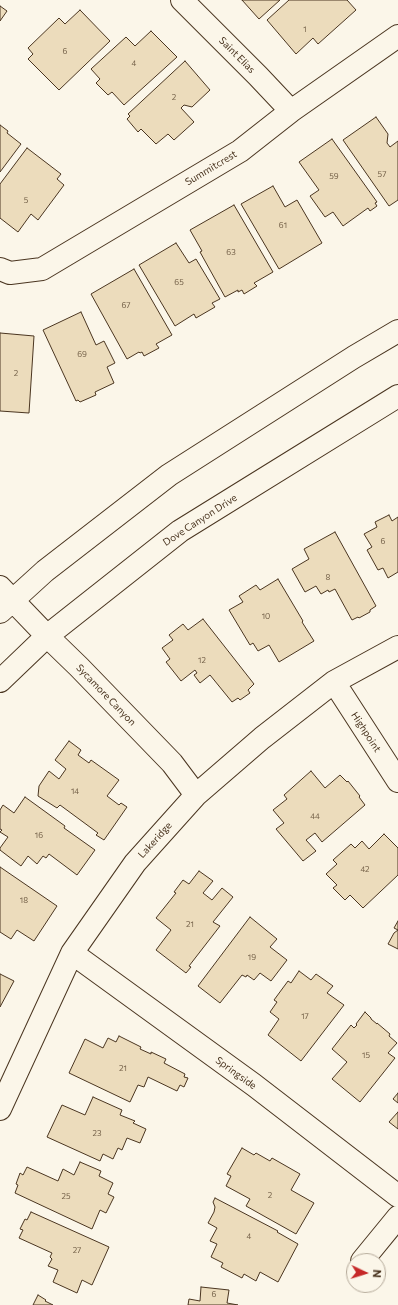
<!DOCTYPE html>
<style>
body{margin:0}
#map{position:relative;width:398px;height:1305px;overflow:hidden;background:#fbf6e9;font-family:Commissioner,sans-serif}
canvas{display:block}
.north{position:absolute;left:346px;top:1253px;width:40px;height:40px;box-sizing:border-box;background:#fbf6e9;border:1px solid #b4a999;border-radius:50%;rotate:94deg;font-size:11px;font-weight:700;line-height:16px;text-align:center;color:#4a3520}
.north::after{content:'';display:block;margin:auto;width:14px;height:18px;background:#c62828;clip-path:polygon(50% 0,100% 100%,50% 72%,0 100%)}
</style>
<div id="map">
<canvas width="398" height="1305"></canvas>
<div class="north">N</div>
</div>
<script>
const context = document.querySelector('canvas').getContext('2d');
context.lineJoin = 'round';
function fill(path, color) {
  context.fillStyle = color;
  context.fill(path, 'evenodd');
}
function toPath(rows) {
  const path = new Path2D();
  for (const r of rows) {
    path.moveTo(r[0], r[1]);
    for (let i = 2; i < r.length; i += 2) path.lineTo(r[i], r[i + 1]);
  }
  return path;
}
function stroke(path, color, width, dash) {
  context.strokeStyle = color;
  context.lineWidth = width;
  context.lineCap = dash ? 'butt' : 'round';
  context.setLineDash(dash || []);
  context.stroke(path);
}
function label(font, color, halo, rows, align = 'center') {
  context.font = font + ' Commissioner,sans-serif';
  context.lineWidth = 3;
  context.setLineDash([]);
  context.textBaseline = 'middle';
  context.strokeStyle = halo;
  context.fillStyle = color;
  for (const [text, x, y, turn = 0] of rows) {
    context.save();
    context.translate(x, y);
    context.rotate((+turn || 0) * Math.PI / 180);
    context.textAlign = isNaN(turn) ? turn : align;
    if (halo) context.strokeText(text, 0, 0);
    context.fillText(text, 0, 0);
    context.restore();
  }
}
const building = toPath([
 [242,0,280,0,259,19,242,0],
 [289,0,347,0,356,10,318,44,313,38,296,54,267,20,289,0],
 [0,6,7,11,0,21,0,6],
 [80,10,110,41,59,90,28,59,33,54,28,48,59,18,65,24,80,10],
 [151,31,177,57,124,105,112,92,108,95,96,83,100,79,91,69,126,37,135,46,151,31],
 [185,61,210,90,192,107,184,105,181,108,194,122,174,140,168,134,156,144,141,129,138,132,127,119,130,116,128,114,185,61],
 [376,117,388,134,387,143,390,147,398,141,398,200,389,206,343,140,376,117],
 [0,125,8,131,7,133,21,144,0,172,0,125],
 [332,139,377,202,375,203,377,206,370,211,368,208,343,226,333,212,325,217,310,196,319,190,299,162,332,139],
 [27,148,61,174,57,179,64,185,38,220,31,214,18,232,0,218,0,184,27,148],
 [273,186,285,207,297,200,322,243,279,269,241,204,273,186],
 [234,205,273,272,254,283,257,286,244,294,242,290,238,292,238,290,225,297,200,252,202,251,190,230,234,205],
 [176,243,189,263,196,259,220,299,212,303,215,307,196,318,194,314,175,326,139,265,176,243],
 [134,269,172,335,156,344,159,348,144,356,142,352,140,353,139,352,127,359,91,294,134,269],
 [81,312,96,345,104,341,115,363,107,367,114,383,95,392,96,395,80,402,78,400,76,401,43,330,81,312],
 [0,333,34,336,29,413,0,411,0,333],
 [389,515,392,521,398,517,398,572,388,578,383,568,378,570,367,550,372,547,364,534,377,527,375,522,389,515],
 [335,532,376,606,370,610,370,612,359,618,358,617,352,620,335,589,329,592,328,590,321,594,316,586,305,592,292,569,309,559,304,549,335,532],
 [278,579,303,621,302,622,314,641,279,662,269,645,258,651,253,643,250,645,229,610,243,602,239,596,256,585,260,590,278,579],
 [203,619,254,684,248,690,250,693,240,700,238,698,232,702,210,675,200,683,194,675,197,673,195,670,181,681,166,662,170,659,162,648,173,640,169,635,183,624,188,630,203,619],
 [69,741,81,750,78,755,89,763,91,760,119,780,107,796,119,805,121,803,127,807,104,840,96,835,98,833,60,805,57,808,38,796,39,786,49,771,59,779,66,769,55,760,69,741],
 [311,771,325,788,340,775,347,782,348,781,360,796,359,797,365,805,322,842,315,833,306,840,316,851,303,861,276,829,284,823,273,810,287,799,284,795,311,771],
 [25,797,65,826,64,828,95,850,77,875,49,854,46,858,43,856,37,864,28,856,21,866,0,850,0,848,8,837,0,832,2,830,0,829,0,810,3,805,14,813,25,797],
 [384,834,398,848,398,875,363,908,350,895,345,900,333,888,337,885,326,874,337,864,333,860,351,844,355,848,362,841,369,849,384,834],
 [0,867,57,906,34,941,17,930,11,939,0,932,0,867],
 [199,871,213,881,203,893,212,900,222,888,233,897,213,922,220,926,189,966,191,967,186,973,156,950,171,930,156,918,176,893,174,892,183,880,189,884,199,871],
 [250,917,277,939,270,947,287,960,271,981,260,973,254,980,247,975,246,977,242,975,220,1003,198,986,250,917],
 [398,921,398,949,388,944,394,933,398,930,394,928,398,921],
 [299,971,311,980,316,974,333,986,327,993,344,1005,301,1061,268,1035,279,1019,270,1012,277,1002,274,1000,288,981,291,983,299,971],
 [0,974,14,981,0,1007,0,974],
 [365,1012,371,1018,371,1019,377,1024,377,1023,390,1034,389,1036,397,1043,388,1053,395,1058,360,1102,332,1079,347,1062,332,1049,351,1025,354,1028,357,1025,356,1024,365,1012],
 [119,1036,141,1047,140,1049,151,1054,151,1052,166,1059,164,1063,185,1074,184,1077,188,1078,184,1087,180,1085,177,1091,148,1077,144,1087,138,1085,130,1102,69,1073,85,1039,103,1048,108,1038,116,1042,119,1036],
 [398,1093,398,1103,393,1099,398,1093],
 [93,1097,122,1110,120,1115,135,1121,133,1123,146,1129,140,1143,127,1138,122,1150,118,1148,113,1159,103,1154,100,1161,47,1137,62,1105,85,1115,93,1097],
 [398,1112,398,1129,389,1122,398,1112],
 [242,1148,254,1155,256,1153,270,1161,272,1158,300,1174,291,1190,314,1203,296,1234,246,1206,250,1199,226,1186,231,1176,227,1174,242,1148],
 [80,1162,101,1171,99,1176,113,1183,108,1194,114,1197,106,1213,100,1210,92,1229,15,1193,18,1185,16,1184,20,1173,23,1175,27,1167,58,1181,63,1169,74,1175,80,1162],
 [215,1198,278,1231,277,1232,298,1244,278,1282,260,1272,256,1281,244,1274,242,1278,221,1267,223,1263,211,1257,217,1244,210,1241,217,1228,208,1223,214,1212,215,1207,213,1202,215,1198],
 [31,1212,109,1247,92,1285,82,1280,77,1293,53,1282,58,1270,48,1266,52,1259,50,1257,52,1253,19,1238,23,1230,20,1229,25,1219,27,1220,31,1212],
 [201,1287,229,1290,227,1303,238,1305,188,1305,189,1299,200,1301,201,1287],
 [38,1295,46,1300,45,1301,53,1305,33,1305,38,1295]
]);
fill(building, '#ecdcbc');
stroke(building, '#4a3520', 1);
const minor = toPath([
 [182,0,258,76,291,111],
 [0,269,10,273,42,269,240,151,291,111,398,36],
 [0,587,47,636,79,667,172,763,196,795],
 [0,612,45,571,169,475,354,357,398,331],
 [0,681,47,636,180,531,398,396],
 [334,682,398,781],
 [72,953,254,1085,398,1196],
 [0,1109,72,953,135,863,196,795,262,738,334,682,398,647],
 [362,1261,398,1217]
]);
stroke(minor, '#4a3520', 24);
stroke(minor, '#fbf6e9', 22);
label('8px', '#725f47', null, [
 ["1",305,29],
 ["6",65,51],
 ["4",134,63],
 ["2",174,97],
 ["57",382,174],
 ["59",334,176],
 ["5",26,200],
 ["61",283,225],
 ["63",231,252],
 ["65",179,282],
 ["67",126,305],
 ["69",82,354],
 ["2",16,373],
 ["6",383,541],
 ["8",328,577],
 ["10",266,616],
 ["12",202,660],
 ["14",75,791],
 ["44",315,816],
 ["16",39,835],
 ["42",365,869],
 ["18",24,900],
 ["21",190,924],
 ["19",252,957],
 ["17",305,1016],
 ["15",366,1055],
 ["21",123,1068],
 ["23",97,1133],
 ["2",270,1195],
 ["25",66,1196],
 ["4",249,1236],
 ["27",77,1250],
 ["6",214,1294]
]);
label('10px', '#4a3520', '#fbf6e9', [
 ["Saint Elias",237,55,45],
 ["Summitcrest",211,168,-31],
 ["Dove Canyon Drive",200,520,-33],
 ["Sycamore Canyon",106,695,46],
 ["Highpoint",366,732,57],
 ["Lakeridge",155,840,-48],
 ["Springside",236,1073,36]
]);
</script>
